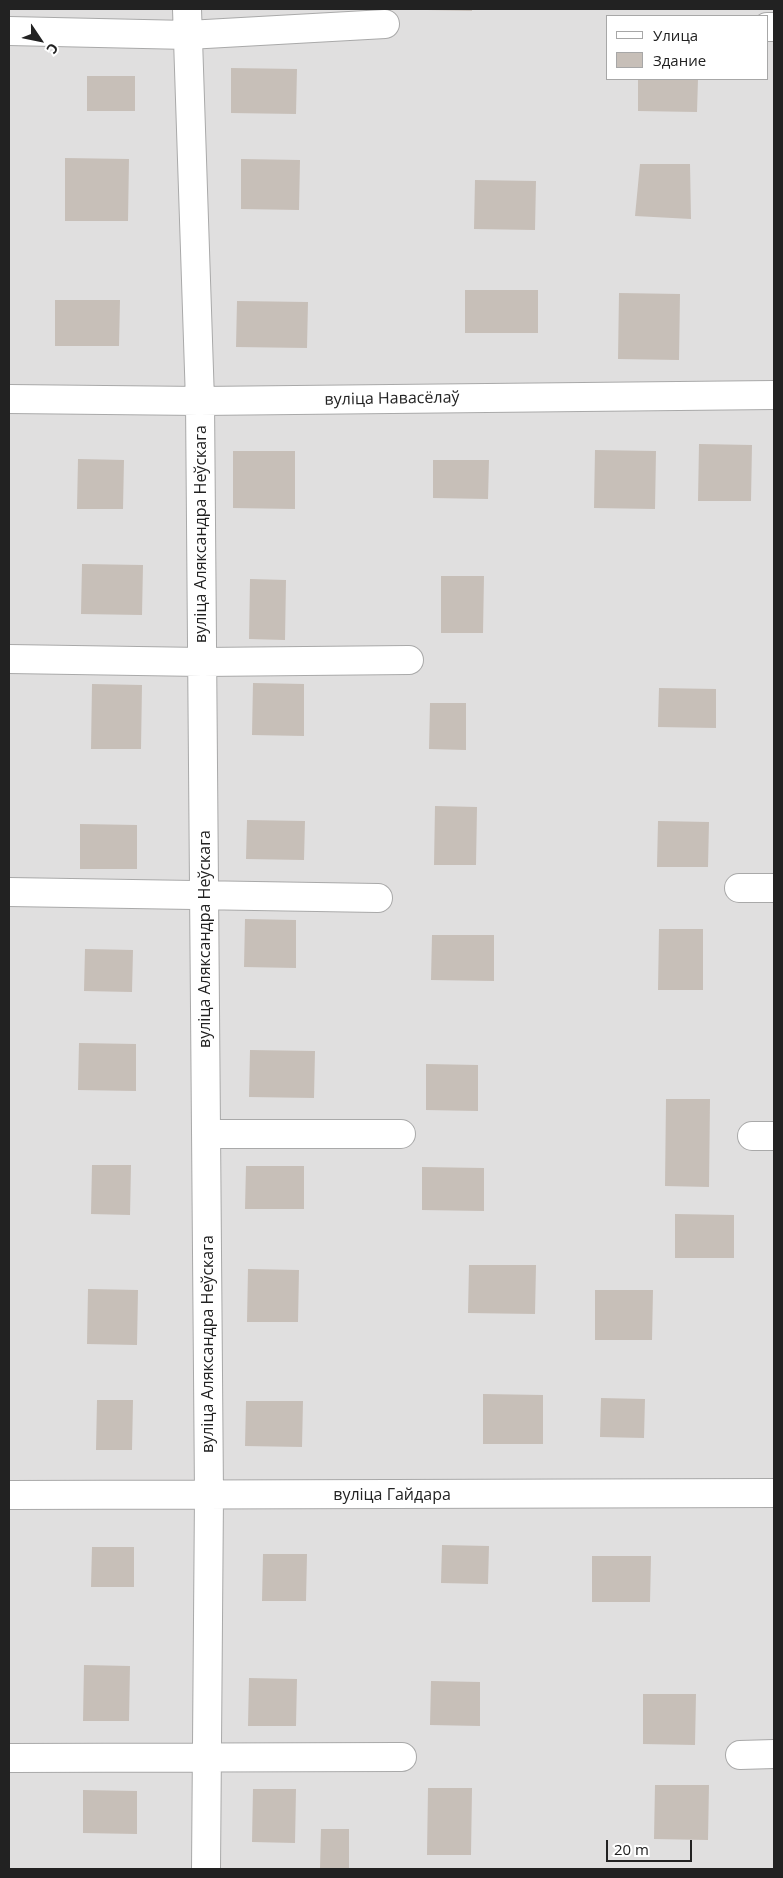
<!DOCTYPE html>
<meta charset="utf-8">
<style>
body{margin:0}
#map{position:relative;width:783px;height:1878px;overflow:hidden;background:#f2efe9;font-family:"Open Sans",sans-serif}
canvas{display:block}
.frame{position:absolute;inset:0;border:10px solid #222;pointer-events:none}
.legend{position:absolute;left:606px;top:15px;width:162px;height:65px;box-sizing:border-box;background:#fff;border:1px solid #a7a7a7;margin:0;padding:6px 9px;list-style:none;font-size:15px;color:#222}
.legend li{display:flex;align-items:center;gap:10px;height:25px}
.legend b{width:25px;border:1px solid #a7a7a7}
.north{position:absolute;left:15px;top:15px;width:50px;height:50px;-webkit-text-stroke:4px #fff;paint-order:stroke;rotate:124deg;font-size:14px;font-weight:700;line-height:20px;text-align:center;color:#222}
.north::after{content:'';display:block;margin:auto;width:18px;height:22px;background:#222;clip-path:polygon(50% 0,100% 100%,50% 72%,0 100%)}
.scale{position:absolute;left:606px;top:1840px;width:86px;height:22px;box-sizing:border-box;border:2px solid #222;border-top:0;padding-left:6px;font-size:15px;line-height:18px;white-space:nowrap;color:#222;-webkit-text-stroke:4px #fff;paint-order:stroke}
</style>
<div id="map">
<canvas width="783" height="1878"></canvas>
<div class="frame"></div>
<ul class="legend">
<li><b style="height:6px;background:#fff"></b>Улица</li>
<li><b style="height:14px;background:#c7bfb8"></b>Здание</li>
</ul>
<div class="north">С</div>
<div class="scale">20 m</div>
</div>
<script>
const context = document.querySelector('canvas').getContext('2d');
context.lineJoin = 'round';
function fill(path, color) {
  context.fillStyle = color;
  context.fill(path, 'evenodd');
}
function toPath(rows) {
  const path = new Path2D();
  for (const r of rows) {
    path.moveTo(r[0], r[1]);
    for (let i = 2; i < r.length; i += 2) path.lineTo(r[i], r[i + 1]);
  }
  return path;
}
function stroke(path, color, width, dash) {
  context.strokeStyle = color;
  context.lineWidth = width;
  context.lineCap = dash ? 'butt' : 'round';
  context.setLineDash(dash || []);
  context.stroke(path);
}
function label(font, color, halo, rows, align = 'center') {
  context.font = font + ' "Open Sans",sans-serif';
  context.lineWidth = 4.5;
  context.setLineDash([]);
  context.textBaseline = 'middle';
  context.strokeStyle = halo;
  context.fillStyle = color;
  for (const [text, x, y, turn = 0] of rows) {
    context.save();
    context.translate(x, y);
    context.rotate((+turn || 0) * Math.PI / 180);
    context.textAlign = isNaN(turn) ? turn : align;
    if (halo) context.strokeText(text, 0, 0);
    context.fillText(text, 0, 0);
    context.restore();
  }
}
fill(toPath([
 [9,9,774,9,774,1869,9,1869],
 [607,16,767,16,767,79,607,79]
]), '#e0dfdf');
fill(toPath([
 [427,9,472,9,472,11,427,10],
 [231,68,297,69,296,114,231,113],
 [87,76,135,76,135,111,87,111],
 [638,79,698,79,697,112,638,111],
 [65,158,129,159,128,221,65,221],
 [241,159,300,160,299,210,241,209],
 [640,164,690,164,691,219,635,216],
 [475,180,536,181,535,230,474,229],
 [465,290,538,290,538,333,465,333],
 [619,293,680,294,679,360,618,359],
 [55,300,120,300,119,346,55,346],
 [237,301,308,302,307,348,236,347],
 [699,444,752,445,751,501,698,501],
 [595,450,656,451,655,509,594,508],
 [233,451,295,451,295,509,233,508],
 [78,459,124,460,123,509,77,509],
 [433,460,489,460,488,499,433,498],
 [82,564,143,565,142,615,81,614],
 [441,576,484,576,483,633,441,633],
 [250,579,286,580,285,640,249,639],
 [253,683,304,684,304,736,252,735],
 [92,684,142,685,141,749,91,749],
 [659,688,716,689,716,728,658,727],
 [430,703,466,703,466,750,429,749],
 [435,806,477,807,476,865,434,865],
 [247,820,305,821,304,860,246,859],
 [658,821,709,822,708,867,657,867],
 [80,824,137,825,137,869,80,869],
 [245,919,296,920,296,968,244,967],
 [659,929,703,929,703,990,658,990],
 [432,935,494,935,494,981,431,980],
 [85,949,133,950,132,992,84,991],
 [79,1043,136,1044,136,1091,78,1090],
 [250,1050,315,1051,314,1098,249,1097],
 [426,1064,478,1065,478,1111,426,1110],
 [666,1099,710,1099,709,1187,665,1186],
 [92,1165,131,1165,130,1215,91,1214],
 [246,1166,304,1166,304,1209,245,1209],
 [422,1167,484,1168,484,1211,422,1210],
 [675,1214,734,1215,734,1258,675,1258],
 [469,1265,536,1265,535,1314,468,1313],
 [248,1269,299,1270,298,1322,247,1322],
 [88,1289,138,1290,137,1345,87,1344],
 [595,1290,653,1290,652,1340,595,1340],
 [483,1394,543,1395,543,1444,483,1444],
 [601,1398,645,1399,644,1438,600,1437],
 [97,1400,133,1400,132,1450,96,1450],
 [246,1401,303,1401,302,1447,245,1446],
 [442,1545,489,1546,488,1584,441,1583],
 [92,1547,134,1547,134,1587,91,1587],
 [263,1554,307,1554,306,1601,262,1601],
 [592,1556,651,1556,650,1602,592,1602],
 [84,1665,130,1666,129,1721,83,1721],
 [249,1678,297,1679,296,1726,248,1726],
 [431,1681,480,1682,480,1726,430,1725],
 [643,1694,696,1694,695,1745,643,1744],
 [655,1785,709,1785,708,1840,654,1839],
 [428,1788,472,1788,471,1855,427,1855],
 [253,1789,296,1789,295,1843,252,1842],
 [83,1790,137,1791,137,1834,83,1833],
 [321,1829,349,1829,349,1869,320,1869]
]), '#c7bfb8');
const minor = toPath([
 [187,9,200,401,209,1495,206,1869],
 [767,27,774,27],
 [9,31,188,35,385,24],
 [9,399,200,401,774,395],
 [9,659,202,662,409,660],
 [739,888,774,888],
 [9,892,378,898],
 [206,1134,401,1134],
 [752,1136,774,1136],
 [9,1495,774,1493],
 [740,1755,774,1754],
 [9,1758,402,1757]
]);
stroke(minor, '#a9a9a9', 30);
stroke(minor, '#fff', 28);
label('16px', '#222', '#fff', [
 ["вуліца Навасёлаў",392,399,-1],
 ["вуліца Аляксандра Неўскага",201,534,-90],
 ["вуліца Аляксандра Неўскага",205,939,-90],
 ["вуліца Аляксандра Неўскага",208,1344,-90],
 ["вуліца Гайдара",392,1495]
]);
</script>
